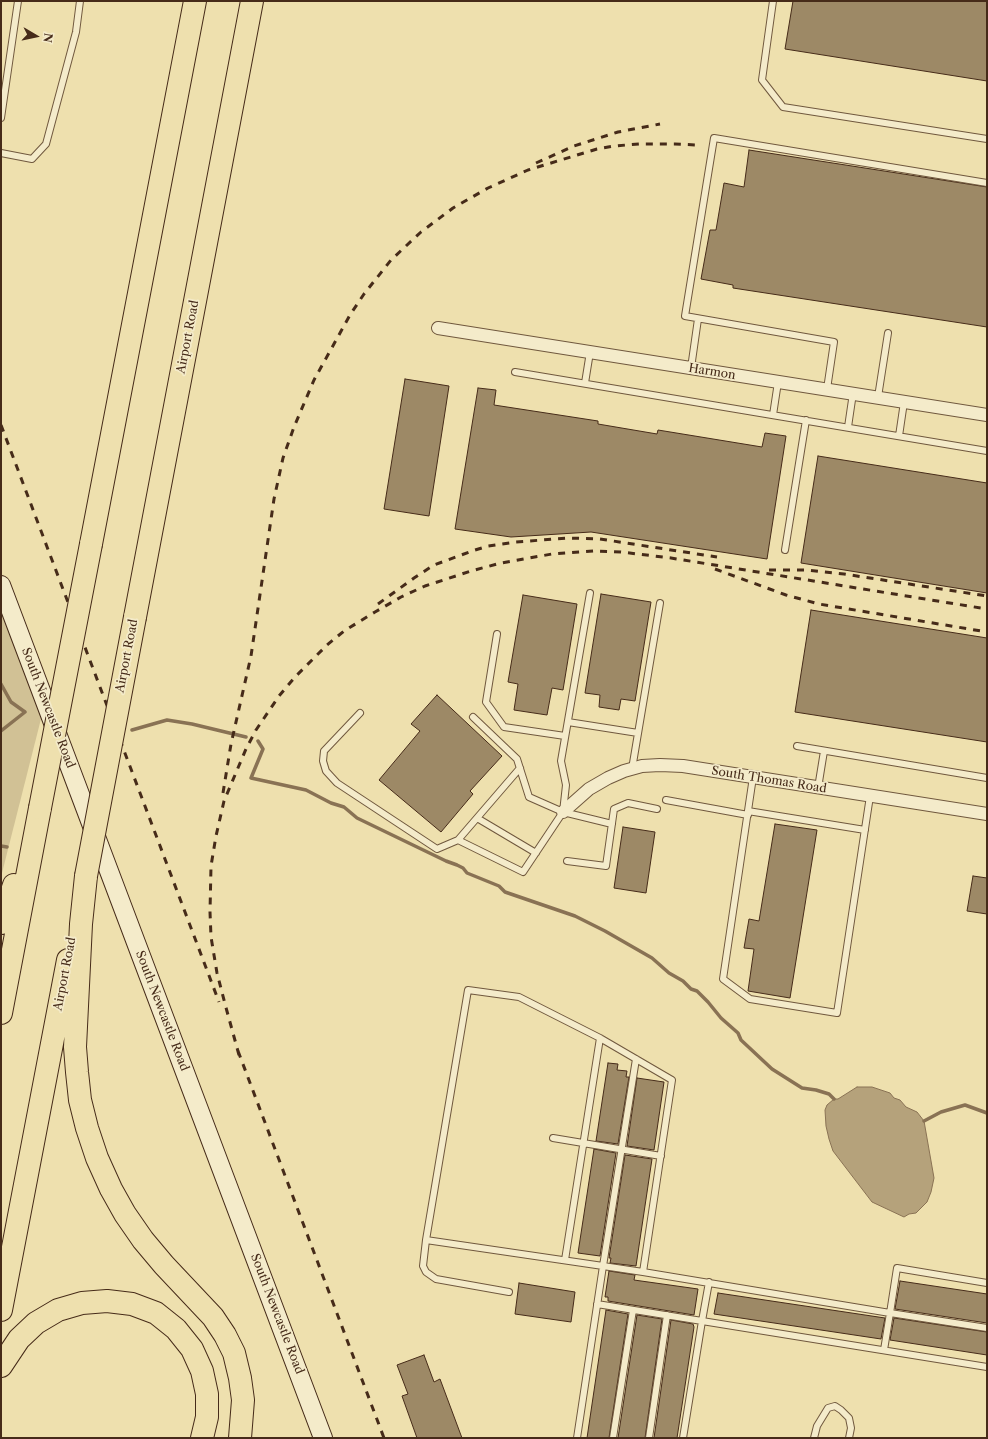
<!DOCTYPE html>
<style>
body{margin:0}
#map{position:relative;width:988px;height:1439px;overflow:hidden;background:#eee0ae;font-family:"Libre Caslon Text",serif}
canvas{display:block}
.frame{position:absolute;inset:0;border:2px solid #462b19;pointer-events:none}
.north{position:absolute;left:16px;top:16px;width:40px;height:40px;-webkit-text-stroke:3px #f4ebca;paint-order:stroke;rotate:99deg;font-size:11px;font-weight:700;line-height:16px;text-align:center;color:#462b19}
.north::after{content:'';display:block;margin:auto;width:14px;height:18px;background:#462b19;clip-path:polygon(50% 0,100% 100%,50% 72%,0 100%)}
</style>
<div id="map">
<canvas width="988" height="1439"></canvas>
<div class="frame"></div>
<div class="north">N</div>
</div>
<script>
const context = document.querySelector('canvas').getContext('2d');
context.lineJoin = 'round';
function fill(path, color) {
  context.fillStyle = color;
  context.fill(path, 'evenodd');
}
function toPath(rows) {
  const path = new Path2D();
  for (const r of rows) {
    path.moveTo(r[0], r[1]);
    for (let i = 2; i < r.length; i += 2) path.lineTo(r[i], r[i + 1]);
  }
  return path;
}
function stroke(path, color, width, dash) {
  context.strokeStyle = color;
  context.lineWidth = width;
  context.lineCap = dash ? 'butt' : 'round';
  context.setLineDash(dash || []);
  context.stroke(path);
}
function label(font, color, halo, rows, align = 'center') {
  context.font = font + ' "Libre Caslon Text",serif';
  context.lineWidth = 3.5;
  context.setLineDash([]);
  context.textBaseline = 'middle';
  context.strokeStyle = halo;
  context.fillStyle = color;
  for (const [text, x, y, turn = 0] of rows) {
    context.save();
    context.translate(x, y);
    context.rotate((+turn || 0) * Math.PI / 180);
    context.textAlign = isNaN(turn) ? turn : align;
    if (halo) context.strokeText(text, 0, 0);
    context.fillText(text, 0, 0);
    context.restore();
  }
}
fill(toPath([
 [1,601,43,711,1,877]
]), '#d1c195');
const water = toPath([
 [857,1087,872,1087,890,1093,894,1098,900,1100,906,1107,917,1112,924,1121,934,1178,931,1192,927,1202,916,1213,909,1214,904,1217,872,1202,833,1151,829,1139,826,1126,825,1110,827,1105,834,1099,838,1099,857,1087]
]);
fill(water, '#b5a27b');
stroke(water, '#897254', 1);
stroke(toPath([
 [1,684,11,702,25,712,1,731],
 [132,730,167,720,192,724,246,737],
 [258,741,263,749,251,778,306,790,331,803,344,807,357,818,446,861,457,865,463,868,467,873,499,886,505,892,575,916,605,931,652,958,669,973,683,981,691,989,697,991,708,1002,721,1018,738,1033,741,1040,772,1069,802,1088,816,1090,829,1094,834,1099],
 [1,846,7,847],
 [924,1121,941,1112,965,1105,987,1113]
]), '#897254', 3.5);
const building = toPath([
 [793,1,987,1,987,81,785,49,793,1],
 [749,150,987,187,987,327,733,288,733,285,701,279,710,230,716,230,724,183,744,187,749,150],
 [405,379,449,386,429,516,384,509,405,379],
 [478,388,496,390,494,405,598,421,598,424,657,434,658,430,762,447,765,433,786,436,767,559,591,532,511,537,455,529,478,388],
 [818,456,987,483,987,593,801,563,818,456],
 [601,594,651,602,635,701,621,699,619,710,599,707,600,695,585,693,601,594],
 [523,595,577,604,563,690,552,688,547,715,514,710,518,684,508,682,523,595],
 [811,610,987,638,987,742,795,712,811,610],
 [437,695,502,756,470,791,473,794,441,832,379,780,420,731,411,724,437,695],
 [775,824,817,830,790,998,748,991,754,949,744,948,749,919,759,921,775,824],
 [623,827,655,832,646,893,614,888,623,827],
 [973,876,987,878,987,914,967,911,973,876],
 [608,1063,618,1064,617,1070,627,1071,626,1077,629,1077,618,1144,596,1141,608,1063],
 [637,1078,664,1082,654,1150,627,1146,637,1078],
 [594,1149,616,1153,600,1256,578,1253,594,1149],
 [625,1155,652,1159,636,1266,610,1263,611,1258,609,1258,625,1155],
 [609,1271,635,1275,634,1280,698,1289,694,1315,608,1301,608,1297,605,1297,609,1271],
 [900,1281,987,1294,987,1323,895,1309,900,1281],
 [519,1283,575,1292,571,1322,515,1314,519,1283],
 [718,1293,885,1318,881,1339,714,1314,718,1293],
 [606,1310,628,1314,609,1438,587,1438,606,1310],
 [637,1315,662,1319,645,1438,618,1438,637,1315],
 [894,1318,987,1332,987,1355,890,1340,894,1318],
 [671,1320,693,1324,694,1327,677,1438,654,1438,671,1320],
 [424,1355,434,1382,440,1379,462,1438,417,1438,402,1396,408,1394,397,1365,424,1355]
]);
fill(building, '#9d8966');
stroke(building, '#462b19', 1);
const lane = toPath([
 [773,1,762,80,783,107,987,139],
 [1,118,18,1],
 [1,153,32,159,46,144,76,32,80,1],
 [691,368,698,319],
 [515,372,987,451],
 [585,383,590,352],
 [827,389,834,342,685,316,714,138,987,183],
 [878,397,888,333],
 [773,415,778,382],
 [848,427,853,393],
 [899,436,904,402],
 [785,550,806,420],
 [497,634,486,702,504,727,565,736],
 [360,713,324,751,323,761,326,771,337,783,437,849,458,840],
 [473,717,517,759,529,797,563,812,612,824],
 [568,722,638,733],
 [797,746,987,778],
 [520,768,458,840,523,872,563,812,566,785,561,761,590,593],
 [632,769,660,603],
 [753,777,723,979,750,999,837,1013,870,796],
 [818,788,824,751],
 [666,800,748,815],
 [748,811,865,830],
 [477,818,536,853],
 [567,861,606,866,614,809,628,803,657,809],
 [636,1059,603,1266,643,1272],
 [553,1138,661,1156],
 [426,1240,423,1266,426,1272,436,1279,509,1292],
 [565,1260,600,1038],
 [597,1304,702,1321,709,1282],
 [884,1350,890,1313,987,1328],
 [577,1438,603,1266,426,1240,468,990,519,997,600,1038,672,1080,643,1272,890,1313,897,1268,987,1283],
 [613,1438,633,1310],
 [649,1438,667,1315],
 [683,1438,702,1321,987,1367],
 [814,1438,817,1426,828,1408,835,1406,841,1410,849,1418,851,1428,849,1438]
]);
const street = toPath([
 [438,328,987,415],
 [563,812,589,789,608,778,624,771,642,766,660,765,683,766,987,814]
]);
const secondary = toPath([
 [1,585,323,1438]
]);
const highway = toPath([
 [91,544,195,1],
 [135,617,252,1],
 [86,876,81,924,75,1047,77,1072,80,1100,87,1128,97,1158,111,1189,125,1214,143,1240,164,1265,213,1317,225,1335,234,1353,240,1378,243,1400,240,1438],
 [1,923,14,885],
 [1,1013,40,808],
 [1,1310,68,960],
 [1,1366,19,1339,36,1323,58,1310,82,1303,107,1301,132,1304,156,1313,176,1329,192,1349,202,1371,207,1394,207,1417,202,1438]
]);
stroke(lane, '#70583e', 8);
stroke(street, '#70583e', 14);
stroke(secondary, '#462b19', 20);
stroke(highway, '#462b19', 24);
stroke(lane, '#f4ebca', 6);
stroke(street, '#f4ebca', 12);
stroke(secondary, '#f4ebca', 18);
stroke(highway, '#eee0ae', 22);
stroke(toPath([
 [536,163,574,146,618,132,660,124],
 [1,425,219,1002],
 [715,569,786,595,819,604,987,632],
 [769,570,805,570,844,574,987,596],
 [378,604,414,578,434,565,472,551,488,546,516,542,568,538,600,539,717,557],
 [223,793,231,744,251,656,274,499,283,458,294,427,314,380,350,315,364,294,391,260,421,232,453,208,488,188,528,170,597,149,614,146,639,144,675,144,696,145],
 [238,1051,384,1438],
 [239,1055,225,1004,217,973,211,937,210,912,211,866,216,836,224,801,246,749,256,730,279,696,295,677,327,645,344,631,375,612,401,597,425,586,471,571,501,563,552,554,594,551,621,552,671,558,987,609]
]), '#462b19', 3, [7, 7]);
const highwayBridge = toPath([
 [40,808,91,544],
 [86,876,135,617]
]);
stroke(highwayBridge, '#462b19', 24, []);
stroke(highwayBridge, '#eee0ae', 22);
label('12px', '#462b19', '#f4ebca', [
 ["Airport Road",188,337,-79],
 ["Harmon",712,372,9],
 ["Airport Road",127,656,-79],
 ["South Newcastle Road",48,708,69],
 ["South Thomas Road",769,780,9],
 ["Airport Road",65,974,-79],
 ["South Newcastle Road",162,1011,69],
 ["South Newcastle Road",277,1314,69]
]);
</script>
